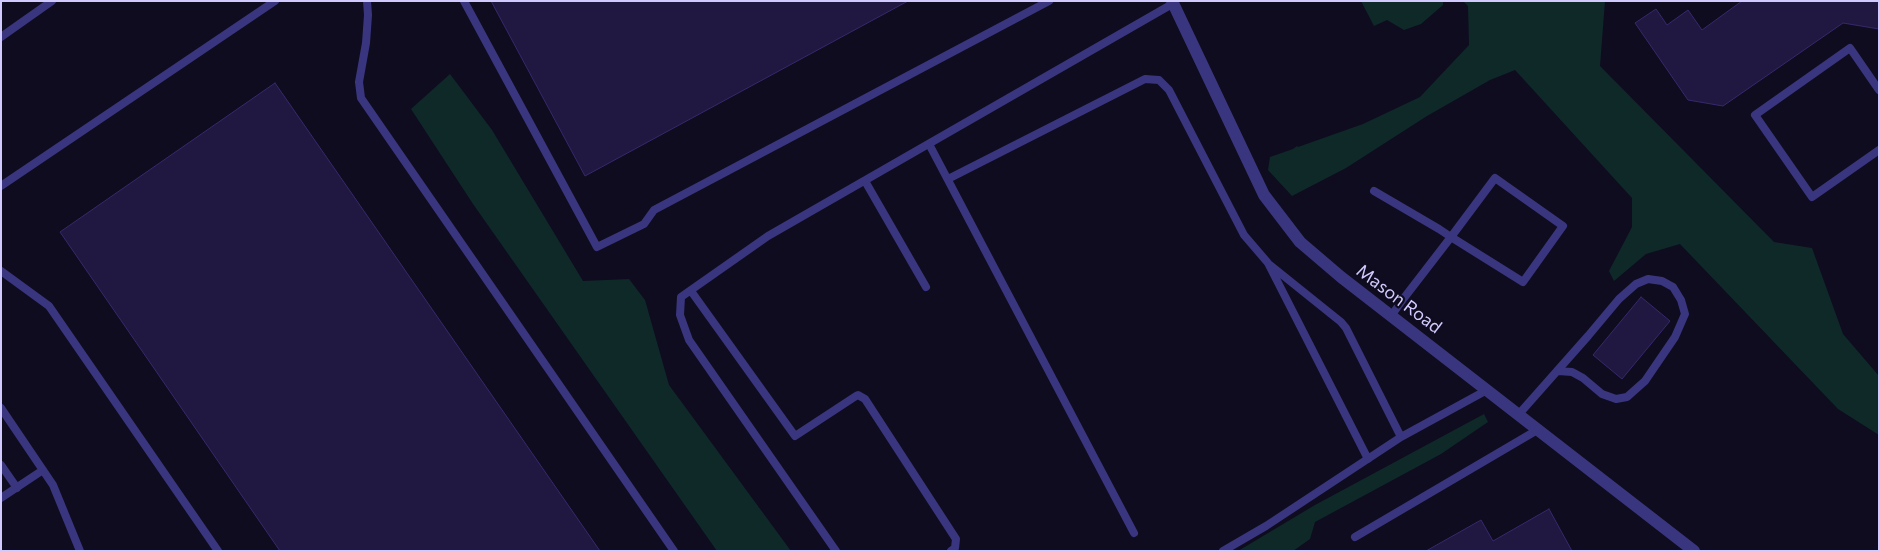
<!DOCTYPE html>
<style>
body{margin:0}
#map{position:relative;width:1880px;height:552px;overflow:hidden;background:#0f0c1f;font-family:Commissioner,sans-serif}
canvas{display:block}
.frame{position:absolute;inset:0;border:2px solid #d1caff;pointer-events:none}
</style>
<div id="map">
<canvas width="1880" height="552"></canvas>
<div class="frame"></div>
</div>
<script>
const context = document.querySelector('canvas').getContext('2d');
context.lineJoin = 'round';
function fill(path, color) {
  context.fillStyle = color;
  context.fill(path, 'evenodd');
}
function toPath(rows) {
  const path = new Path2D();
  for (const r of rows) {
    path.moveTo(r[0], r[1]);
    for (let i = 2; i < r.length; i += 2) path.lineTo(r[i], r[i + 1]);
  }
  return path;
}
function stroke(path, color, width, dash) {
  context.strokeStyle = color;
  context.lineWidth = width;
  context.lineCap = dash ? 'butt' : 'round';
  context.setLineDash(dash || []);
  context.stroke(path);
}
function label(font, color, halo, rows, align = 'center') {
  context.font = font + ' Commissioner,sans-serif';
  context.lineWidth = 4.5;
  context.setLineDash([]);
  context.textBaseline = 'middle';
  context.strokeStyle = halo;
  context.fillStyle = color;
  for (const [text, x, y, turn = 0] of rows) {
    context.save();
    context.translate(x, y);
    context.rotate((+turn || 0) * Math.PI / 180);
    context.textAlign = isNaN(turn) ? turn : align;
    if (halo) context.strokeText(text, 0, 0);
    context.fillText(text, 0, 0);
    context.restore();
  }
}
fill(toPath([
 [1361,1,1443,1,1443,5,1421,24,1404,30,1387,20,1374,26],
 [1463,1,1605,1,1600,66,1774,242,1812,248,1843,334,1879,376,1879,435,1838,409,1680,244,1646,254,1614,281,1609,271,1632,227,1632,198,1515,70,1490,80,1427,116,1346,168,1292,196,1268,170,1270,157,1293,149,1297,146,1298,147,1363,124,1420,97,1469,45,1468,6],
 [450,74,492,130,583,281,629,279,645,300,669,385,791,551,717,551,473,204,411,109],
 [1484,414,1488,422,1441,454,1315,522,1310,539,1293,551,1238,551,1315,505]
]), '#0f2929');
const building = toPath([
 [491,1,908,1,585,176,491,1],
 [1742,1,1879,1,1879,29,1843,23,1723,106,1688,100,1635,23,1656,9,1667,25,1688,10,1702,30,1742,1],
 [275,83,600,551,280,551,60,232,275,83],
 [1641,297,1670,321,1622,379,1593,355,1641,297],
 [1549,509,1572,551,1426,551,1481,520,1493,541,1549,509]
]);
fill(building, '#201841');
stroke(building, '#37296d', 1);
stroke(toPath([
 [367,1,368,15,366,43,359,82,361,98,674,551],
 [464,1,597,247,644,224,654,210,1049,1],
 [1,37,52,1],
 [1879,90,1850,48,1755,115,1812,197,1879,150],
 [929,144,1134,533],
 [948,179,1145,79,1159,80,1169,90,1244,235,1268,263,1368,459],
 [865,181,926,287],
 [1,186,275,1],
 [1374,191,1439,229,1451,237,1523,282,1563,226,1495,178,1451,237,1404,298,1391,316],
 [1270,265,1341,322,1346,328,1401,437],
 [1,271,49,306,218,551],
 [691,291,795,436,856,396,858,395,865,399,956,539,955,548,951,551],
 [1,408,53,485,80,551],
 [1519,414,1588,336,1619,299,1636,284,1648,279,1662,281,1673,287,1681,300,1685,314,1675,337,1645,381,1627,397,1616,399,1602,394,1583,378,1572,372,1558,371],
 [1,465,17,488],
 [1,498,43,470],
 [1355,537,1539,429],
 [836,551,689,340,680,315,681,297,768,236,1174,3],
 [1223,551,1266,526,1401,437,1487,390]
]), '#39367f', 8);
stroke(toPath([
 [1172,1,1264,195,1300,242,1341,277,1694,551]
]), '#39367f', 12);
label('18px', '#d1caff', '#0f0c1f', [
 ["Mason Road",1399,299,37]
]);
</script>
